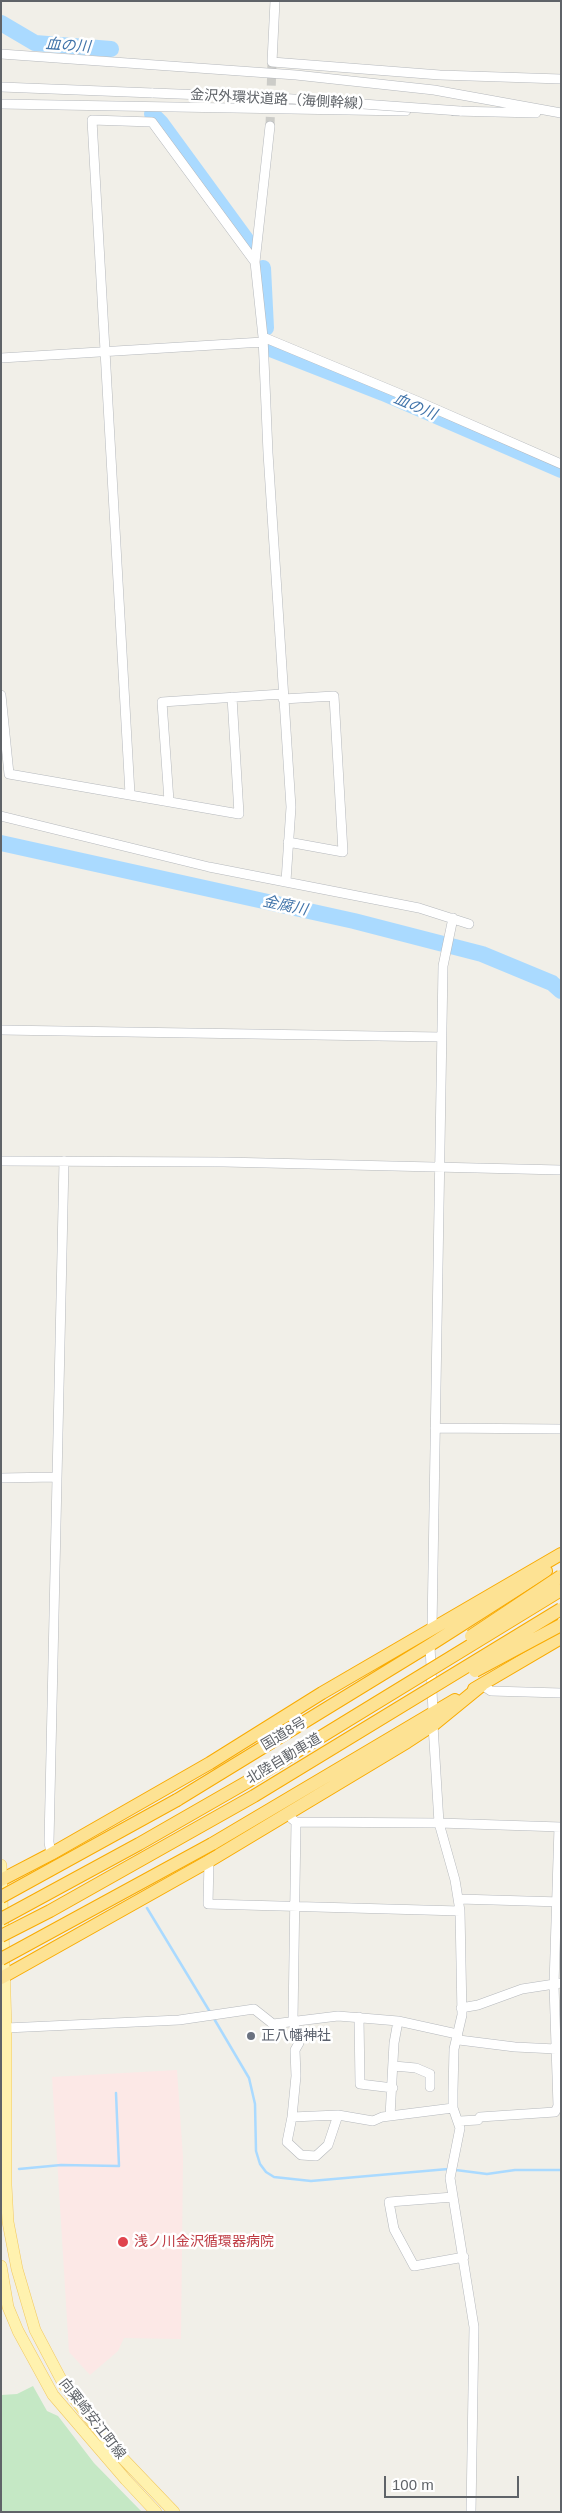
<!DOCTYPE html>
<meta charset="utf-8">
<style>
body{margin:0}
#map{position:relative;width:562px;height:2513px;overflow:hidden;background:#f1efe8;font-family:Helvetica,sans-serif}
canvas{display:block}
.frame{position:absolute;inset:0;border:2px solid #5f6368;pointer-events:none}
.scale{position:absolute;left:384px;top:2476px;width:135px;height:22px;box-sizing:border-box;border:2px solid #5f6368;border-top:0;padding-left:6px;font-size:15px;line-height:18px;white-space:nowrap;color:#5f6368;-webkit-text-stroke:4px #fff;paint-order:stroke}
</style>
<div id="map">
<canvas width="562" height="2513"></canvas>
<div class="frame"></div>
<div class="scale">100 m</div>
</div>
<script>
const context = document.querySelector('canvas').getContext('2d');
context.lineJoin = 'round';
function fill(path, color) {
  context.fillStyle = color;
  context.fill(path, 'evenodd');
}
function toPath(rows) {
  const path = new Path2D();
  for (const r of rows) {
    path.moveTo(r[0], r[1]);
    for (let i = 2; i < r.length; i += 2) path.lineTo(r[i], r[i + 1]);
  }
  return path;
}
function stroke(path, color, width, dash) {
  context.strokeStyle = color;
  context.lineWidth = width;
  context.lineCap = dash ? 'butt' : 'round';
  context.setLineDash(dash || []);
  context.stroke(path);
}
function label(font, color, halo, rows, align = 'center') {
  context.font = font + ' Helvetica,"Noto Sans JP",sans-serif';
  context.lineWidth = 5;
  context.setLineDash([]);
  context.textBaseline = 'middle';
  context.strokeStyle = halo;
  context.fillStyle = color;
  for (const [text, x, y, turn = 0] of rows) {
    context.save();
    context.translate(x, y);
    context.rotate((+turn || 0) * Math.PI / 180);
    context.textAlign = isNaN(turn) ? turn : align;
    if (halo) context.strokeText(text, 0, 0);
    context.fillText(text, 0, 0);
    context.restore();
  }
}
fill(toPath([
 [177,2070,183,2157,181,2339,124,2338,118,2351,90,2375,69,2352,52,2077]
]), '#fce8e6');
fill(toPath([
 [33,2386,47,2411,58,2416,94,2463,142,2512,1,2512,1,2395,17,2394]
]), '#c5e8c5');
stroke(toPath([
 [147,1908,210,2012],
 [213,2017,249,2078,255,2104,256,2151,260,2164,266,2172,274,2177,311,2181,448,2169,487,2174,515,2170,561,2170],
 [19,2169,61,2165,119,2166,116,2093]
]), '#aadaff', 2.5);
stroke(toPath([
 [1,23,35,43,111,49],
 [152,114,161,123,248,242],
 [263,268,266,328],
 [268,348,383,393,561,470],
 [1,843,354,921,482,954,552,983,561,991]
]), '#aadaff', 16);
stroke(toPath([
 [270,126,272,62]
]), '#ccccc8', 9, [9, 4.5]);
const minor = toPath([
 [275,1,272,62,440,75,561,79],
 [1,54,296,75,434,90,561,113],
 [1,87,153,93],
 [1,104,406,111],
 [454,111,536,113],
 [270,126,255,262,263,337,268,453,291,807,286,881],
 [263,337,417,401,561,464],
 [1,358,263,342],
 [1,695,9,774,239,814,232,697],
 [283,699,334,696,343,852,288,842],
 [130,794,92,120,152,122,255,262],
 [169,801,162,702,282,694],
 [1,816,209,867,419,908,469,924],
 [1,1030,441,1037],
 [1,1161,224,1162,561,1170],
 [435,1428,561,1429],
 [1,1478,56,1477],
 [432,1628,443,966,453,918],
 [430,1645,433,1712],
 [482,1685,491,1691,561,1693],
 [433,1725,439,1823,455,1880,460,1911,462,2015,454,2049,453,2091,453,2108,460,2128,450,2178,474,2327,471,2512],
 [292,1819,296,1822,439,1823,561,1827],
 [296,1822,293,2020,299,2043,295,2050,296,2076,292,2117,338,2115,373,2121,382,2117,453,2108],
 [51,1854,49,1842,64,1161],
 [209,1861,208,1904,460,1911],
 [459,1899,561,1902],
 [461,2008,478,2005,522,1989,561,1983],
 [359,2017,360,2084,393,2088],
 [6,2028,179,2020,254,2009,273,2024,338,2016,398,2021,457,2034],
 [457,2034,459,2040,515,2047,556,2049],
 [394,2066,416,2068,430,2074,430,2087],
 [390,2116,394,2043,398,2021],
 [292,2117,287,2142,301,2155,316,2156,328,2145,338,2115],
 [460,2121,478,2120,480,2117,555,2112,558,2106,554,1985,559,1827],
 [453,2197,389,2202,394,2229,414,2266,464,2257]
]);
const major = toPath([
 [1,1865,6,2028,6,2185,8,2222,17,2269,35,2330,64,2385,110,2445,174,2512],
 [1,2266,8,2307,18,2331,53,2395,126,2480,156,2512]
]);
const highway = toPath([
 [474,1689,561,1638],
 [177,1800,430,1645,546,1571],
 [212,1844,455,1700],
 [1,1880,51,1854,210,1763,322,1693,561,1554],
 [1,1978,209,1861,407,1742,433,1725,482,1685]
]);
stroke(minor, '#b5b8bc', 10);
stroke(major, '#f2c960', 12);
stroke(highway, '#f9ab00', 14);
stroke(minor, '#fff', 9);
stroke(major, '#fff2af', 11);
stroke(highway, '#fde293', 12);
const minorBridge = toPath([
 [153,93,279,98,460,111]
]);
const highwayBridge = toPath([
 [471,1636,561,1576],
 [475,1671,561,1625],
 [1,1897,177,1800],
 [1,1919,139,1844,247,1782,561,1590],
 [1,1936,50,1911,254,1796,561,1609],
 [1,1959,212,1844]
]);
stroke(minorBridge, '#b5b8bc', 10, []);
stroke(highwayBridge, '#f9ab00', 14, []);
stroke(minorBridge, '#fff', 9);
stroke(highwayBridge, '#fde293', 12);
for (const [x, y, r, color] of [
 [251,2036,5,"#6b7280"],
 [123,2242,6,"#e0444e"]
]) {
  const dot = new Path2D();
  dot.arc(x, y, r, 0, 2 * Math.PI);
  context.fillStyle = color;
  context.fill(dot);
  stroke(dot, '#fff', 2);
}
label('14px', '#5f6368', '#fff', [
 ["金沢外環状道路（海側幹線）",281,100,3],
 ["国道8号",284,1734,-31],
 ["北陸自動車道",284,1759,-31],
 ["向粟崎安江町線",92,2419,52]
]);
label('14px', '#5b616d', '#fff', [
 ["正八幡神社",261,2036]
], 'left');
label('14px', '#be3a42', '#fff', [
 ["浅ノ川金沢循環器病院",134,2242]
], 'left');
label('italic 15px', '#4174aa', '#fff', [
 ["血の川",68,46,4],
 ["血の川",415,407,23],
 ["金腐川",285,906,12]
]);
</script>
